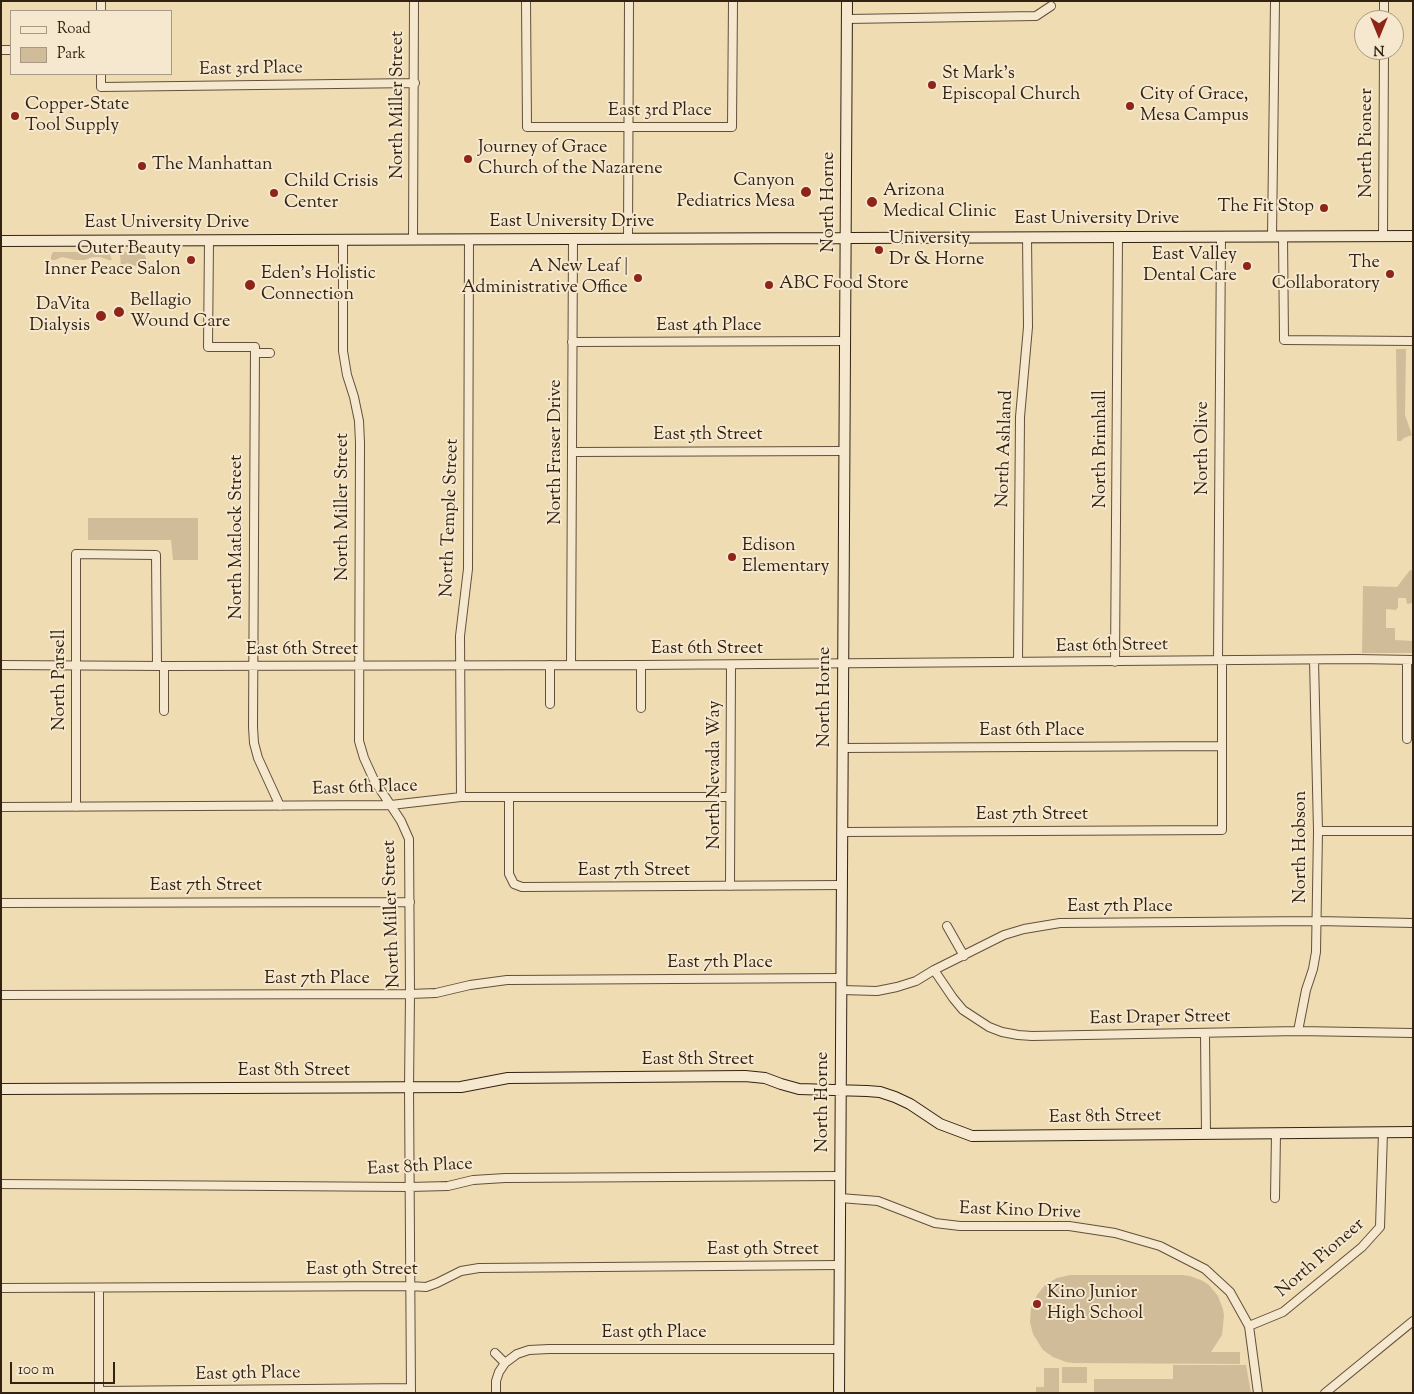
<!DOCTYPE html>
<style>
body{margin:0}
#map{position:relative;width:1414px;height:1394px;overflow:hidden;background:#f0dcb3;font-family:"Sorts Mill Goudy",serif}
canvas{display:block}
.frame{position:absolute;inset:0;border:2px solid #322212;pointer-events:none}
.legend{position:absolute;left:10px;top:10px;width:162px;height:65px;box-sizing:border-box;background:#f5e8ce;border:1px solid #a79983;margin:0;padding:6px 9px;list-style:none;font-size:15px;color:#322212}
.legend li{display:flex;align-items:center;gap:10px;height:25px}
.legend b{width:25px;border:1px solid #a79983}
.north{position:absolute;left:1354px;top:10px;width:50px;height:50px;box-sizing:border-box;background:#f5e8ce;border:1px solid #a79983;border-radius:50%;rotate:180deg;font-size:14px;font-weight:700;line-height:20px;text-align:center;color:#322212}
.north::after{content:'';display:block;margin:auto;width:18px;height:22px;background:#8f2418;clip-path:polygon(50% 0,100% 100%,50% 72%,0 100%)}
.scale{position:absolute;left:10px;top:1362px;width:105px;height:22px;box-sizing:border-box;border:2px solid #322212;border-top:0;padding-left:6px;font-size:15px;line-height:18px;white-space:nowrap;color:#322212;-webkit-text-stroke:4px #f5e8ce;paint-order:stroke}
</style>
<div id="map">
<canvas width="1414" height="1394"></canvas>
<div class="frame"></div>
<ul class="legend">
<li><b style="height:6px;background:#f5e8ce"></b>Road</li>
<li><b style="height:14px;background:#d0bc98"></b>Park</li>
</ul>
<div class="north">N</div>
<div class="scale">100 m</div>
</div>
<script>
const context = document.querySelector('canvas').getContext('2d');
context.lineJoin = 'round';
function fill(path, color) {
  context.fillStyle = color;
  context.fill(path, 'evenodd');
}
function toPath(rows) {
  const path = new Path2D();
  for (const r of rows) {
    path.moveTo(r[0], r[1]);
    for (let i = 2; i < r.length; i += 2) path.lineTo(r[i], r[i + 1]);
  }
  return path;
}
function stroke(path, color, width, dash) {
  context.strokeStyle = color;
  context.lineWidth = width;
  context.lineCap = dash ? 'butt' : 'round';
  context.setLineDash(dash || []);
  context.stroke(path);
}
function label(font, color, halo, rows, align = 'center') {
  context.font = font + ' "Sorts Mill Goudy",serif';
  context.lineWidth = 4;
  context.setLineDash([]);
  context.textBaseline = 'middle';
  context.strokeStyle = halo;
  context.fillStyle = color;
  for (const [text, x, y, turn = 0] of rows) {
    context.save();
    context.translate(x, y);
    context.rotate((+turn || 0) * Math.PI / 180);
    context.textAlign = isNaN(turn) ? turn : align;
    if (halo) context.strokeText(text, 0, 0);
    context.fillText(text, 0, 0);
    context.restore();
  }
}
fill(toPath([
 [53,252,109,252,112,260,109,260,100,257,92,257,85,260,75,260,62,257,55,260,51,260,51,256],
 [122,252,143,252,150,266,142,268,127,263,121,266,120,255],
 [1396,349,1406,349,1405,415,1412,435,1404,438,1401,441,1397,441],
 [88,518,198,518,198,560,173,560,171,540,88,540],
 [1410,570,1413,571,1413,603,1407,604,1406,598,1398,598,1398,607,1396,610,1386,609,1386,628,1395,628,1395,640,1413,641,1413,653,1362,653,1363,586,1397,587],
 [1070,1275,1183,1275,1190,1276,1203,1281,1209,1285,1218,1296,1223,1309,1224,1316,1222,1335,1211,1352,1240,1352,1240,1364,1073,1363,1066,1362,1053,1357,1043,1350,1033,1334,1030,1322,1031,1308,1037,1295,1045,1285,1057,1278],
 [1173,1365,1246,1365,1251,1393,1094,1393,1094,1379,1173,1379],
 [1062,1367,1087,1367,1087,1383,1062,1383],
 [1044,1368,1059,1368,1059,1393,1036,1393,1036,1387,1044,1387]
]), '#d0bc98');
const street = toPath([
 [101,1,101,11],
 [526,1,527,127,732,127,733,1],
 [847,19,1036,16,1051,6],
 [1384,20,1384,1],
 [1,50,11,50],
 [101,74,101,87,415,83],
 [1272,236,1275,1],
 [1283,236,1284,340,1413,341],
 [1383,236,1384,50],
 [343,239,343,351,347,375,354,397,359,421,360,443,359,741,364,758,374,780,401,821,409,839,410,994,409,1088,411,1393],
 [413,239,414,1],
 [628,239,629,1],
 [209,240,208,347,255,347,253,727,254,743,258,758,280,806],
 [572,342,846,341],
 [255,353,270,353],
 [572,452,843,451],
 [1218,660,1221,236],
 [1407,660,1407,739],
 [1018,662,1020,417,1028,327,1027,237],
 [1115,662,1118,237],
 [1,665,164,666,641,665,1357,659,1413,660],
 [571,665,573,239],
 [641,665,641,708],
 [164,666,164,711],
 [550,704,550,665],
 [842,748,1222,746],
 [461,797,460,636,468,569,469,239],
 [509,797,509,874,514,884,522,887,842,885],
 [1,807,391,805,461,797,730,797],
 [76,807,76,554,156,555,157,666],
 [1318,831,1413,831],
 [842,832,1222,830,1222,660],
 [730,886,731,665],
 [1,903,410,902],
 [947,926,964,956],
 [934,970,953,998,963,1010,989,1027,1002,1032,1018,1035,1032,1036,1298,1031,1413,1033],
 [841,990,877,991,897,987,916,981,934,970,1004,935,1024,929,1060,923,1317,921,1413,923],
 [1,995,410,994,436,993,470,985,507,980,841,978],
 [1298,1031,1306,990,1313,969,1316,952,1318,831,1314,660],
 [1205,1034,1206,1134],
 [1,1184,409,1187,448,1186,473,1180,505,1178,840,1176],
 [840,1198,878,1201,935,1223,960,1226,1069,1226,1115,1233,1160,1246,1205,1269,1230,1292,1249,1326,1258,1393],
 [1275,1198,1276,1133],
 [1,1288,410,1286,426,1287,437,1283,461,1271,479,1268,839,1265],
 [99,1288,99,1391,410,1388],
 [1249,1326,1283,1312,1362,1247,1380,1227,1383,1132],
 [495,1353,505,1363],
 [496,1393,496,1381,499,1372,505,1363,517,1354,529,1350,549,1349,839,1349],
 [1325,1393,1413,1321]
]);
const secondary = toPath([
 [1,241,1413,236],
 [1,1089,461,1087,508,1078,745,1076,765,1078,781,1084,799,1089,867,1091,880,1092,895,1097,910,1104,940,1124,972,1136,1413,1132],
 [839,1393,847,1]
]);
stroke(street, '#62503a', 10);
stroke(secondary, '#322212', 12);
stroke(street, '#f5e8ce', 8);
stroke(secondary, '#f5e8ce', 10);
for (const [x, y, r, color] of [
 [932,85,5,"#8f2418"],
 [1130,106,5,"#8f2418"],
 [15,116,5,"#8f2418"],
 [468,159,5,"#8f2418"],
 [142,166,5,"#8f2418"],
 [806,192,6,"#8f2418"],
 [274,193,5,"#8f2418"],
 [872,202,6,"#8f2418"],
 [1324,208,5,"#8f2418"],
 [879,250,5,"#8f2418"],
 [191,260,5,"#8f2418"],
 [1247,266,5,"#8f2418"],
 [1390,274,5,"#8f2418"],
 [638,278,5,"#8f2418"],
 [250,285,6,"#8f2418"],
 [769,285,5,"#8f2418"],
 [119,312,6,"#8f2418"],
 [101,316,6,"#8f2418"],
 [732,557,5,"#8f2418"],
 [1037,1304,5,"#8f2418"]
]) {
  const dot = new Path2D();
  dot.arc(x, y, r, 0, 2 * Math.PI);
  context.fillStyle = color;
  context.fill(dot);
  stroke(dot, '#f5e8ce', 2);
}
label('18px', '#322212', '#f5e8ce', [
 ["East 3rd Place",251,70,-1],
 ["North Miller Street",399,105,-90],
 ["East 3rd Place",660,112],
 ["North Pioneer",1368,143,-90],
 ["North Horne",830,202,-90],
 ["East University Drive",1097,220],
 ["East University Drive",572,223],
 ["East University Drive",167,224],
 ["East 4th Place",709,327],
 ["East 5th Street",708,436],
 ["North Olive",1204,448,-90],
 ["North Ashland",1006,449,-88],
 ["North Brimhall",1102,449,-90],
 ["North Fraser Drive",557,452,-90],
 ["North Miller Street",344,507,-90],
 ["North Temple Street",451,518,-88],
 ["North Matlock Street",238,537,-90],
 ["East 6th Street",1112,647,-1],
 ["East 6th Street",707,650],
 ["East 6th Street",302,651],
 ["North Parsell",61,680,-90],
 ["North Horne",826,697,-90],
 ["East 6th Place",1032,732],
 ["North Nevada Way",716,775,-90],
 ["East 6th Place",365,789,-2],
 ["East 7th Street",1032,816],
 ["North Hobson",1302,847,-90],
 ["East 7th Street",634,872],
 ["East 7th Street",206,887],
 ["East 7th Place",1120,908],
 ["North Miller Street",393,914,-92],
 ["East 7th Place",720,964],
 ["East 7th Place",317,980],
 ["East Draper Street",1160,1019,-1],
 ["East 8th Street",698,1061],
 ["East 8th Street",294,1072],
 ["North Horne",824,1102,-90],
 ["East 8th Street",1105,1118,-1],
 ["East 8th Place",420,1168,-3],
 ["East Kino Drive",1020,1212,2],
 ["East 9th Street",763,1251],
 ["North Pioneer",1321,1259,-41],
 ["East 9th Street",362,1271],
 ["East 9th Place",654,1334],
 ["East 9th Place",248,1375,-1]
]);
label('18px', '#322212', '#f5e8ce', [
 ["St Mark's",942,75],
 ["Episcopal Church",942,96],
 ["City of Grace,",1140,96],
 ["Mesa Campus",1140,117],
 ["Copper-State",25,106],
 ["Tool Supply",25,127],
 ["Journey of Grace",478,149],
 ["Church of the Nazarene",478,170],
 ["The Manhattan",152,166],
 ["Canyon",795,182,"right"],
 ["Pediatrics Mesa",795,203,"right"],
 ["Child Crisis",284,183],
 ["Center",284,204],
 ["Arizona",883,192],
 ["Medical Clinic",883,213],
 ["The Fit Stop",1314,208,"right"],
 ["University",889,240],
 ["Dr & Horne",889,261],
 ["Outer Beauty",181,250,"right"],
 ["Inner Peace Salon",181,271,"right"],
 ["East Valley",1237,256,"right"],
 ["Dental Care",1237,277,"right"],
 ["The",1380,264,"right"],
 ["Collaboratory",1380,285,"right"],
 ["A New Leaf |",628,268,"right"],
 ["Administrative Office",628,289,"right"],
 ["Eden's Holistic",261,275],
 ["Connection",261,296],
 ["ABC Food Store",779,285],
 ["Bellagio",130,302],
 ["Wound Care",130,323],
 ["DaVita",90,306,"right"],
 ["Dialysis",90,327,"right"],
 ["Edison",742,547],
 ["Elementary",742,568],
 ["Kino Junior",1047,1294],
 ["High School",1047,1315]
], 'left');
</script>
